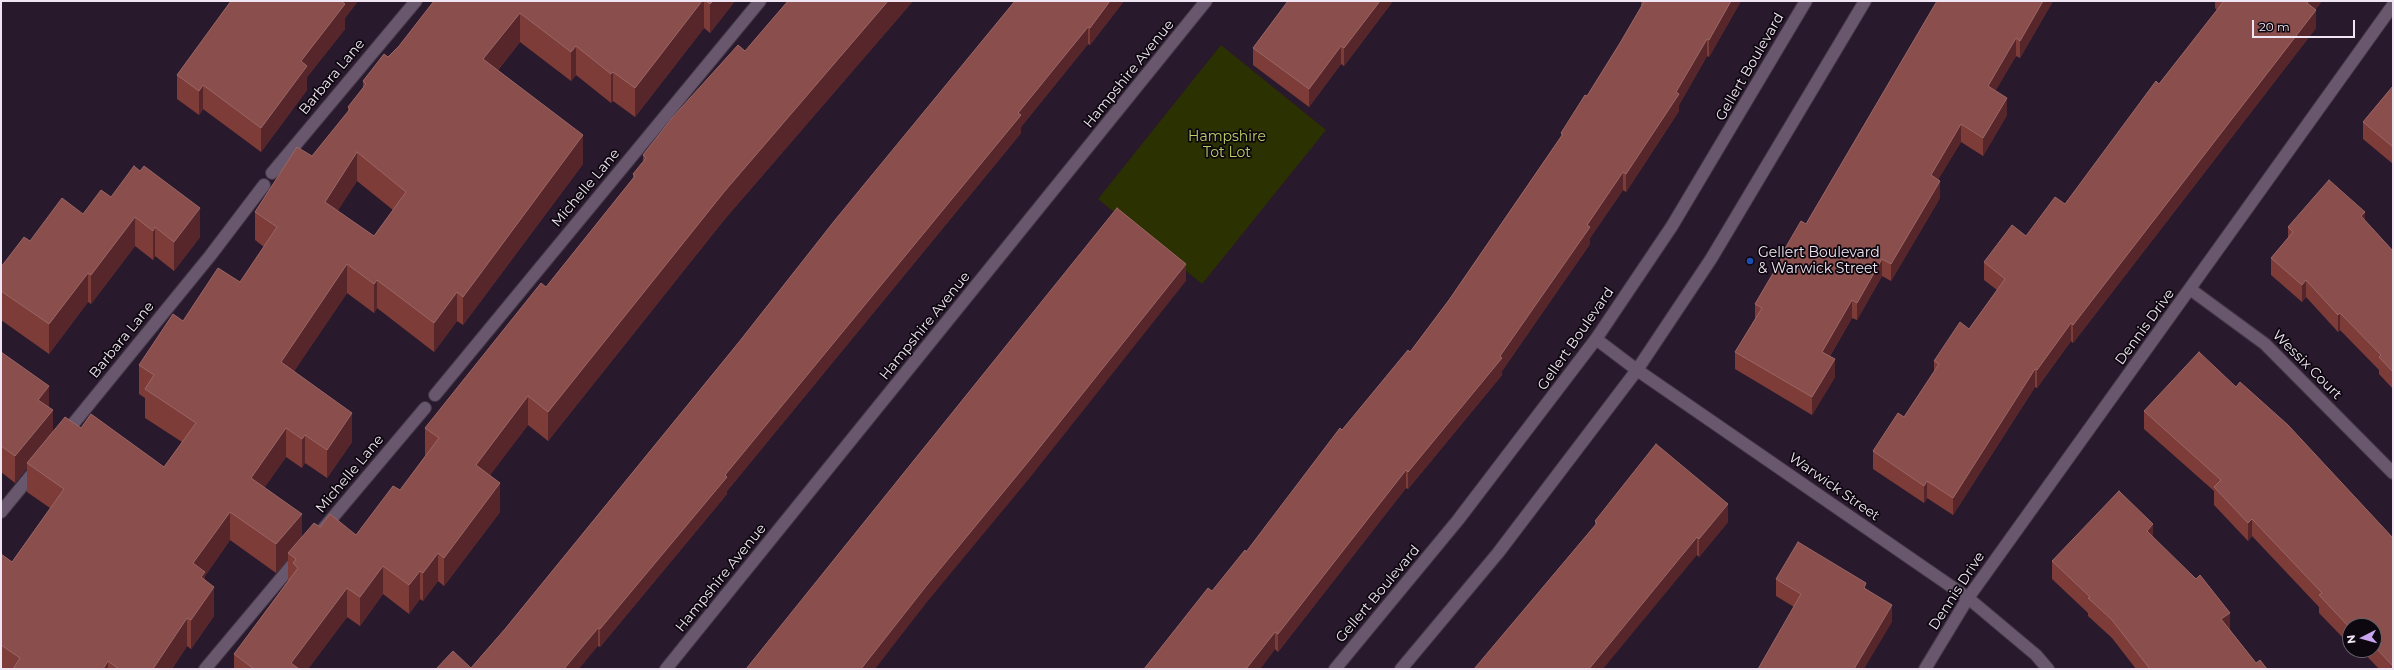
<!DOCTYPE html>
<style>
body{margin:0}
#map{position:relative;width:2394px;height:670px;overflow:hidden;background:#28192c;font-family:Montserrat,sans-serif}
canvas{display:block}
.frame{position:absolute;inset:0;border:2px solid #f0e6f3;pointer-events:none}
.north{position:absolute;left:2342px;top:618px;width:40px;height:40px;box-sizing:border-box;background:#0d070f;border:1px solid #68606a;border-radius:50%;rotate:264deg;font-size:11px;font-weight:700;line-height:16px;text-align:center;color:#f0e6f3}
.north::after{content:'';display:block;margin:auto;width:14px;height:18px;background:#c8a5ee;clip-path:polygon(50% 0,100% 100%,50% 72%,0 100%)}
.scale{position:absolute;left:2252px;top:20px;width:103px;height:18px;box-sizing:border-box;border:2px solid #f0e6f3;border-top:0;padding-left:5px;font-size:12px;line-height:14px;white-space:nowrap;color:#f0e6f3;-webkit-text-stroke:3px #0d070f;paint-order:stroke}
</style>
<div id="map">
<canvas width="2394" height="670"></canvas>
<div class="frame"></div>
<div class="north">N</div>
<div class="scale">20 m</div>
</div>
<script>
const context = document.querySelector('canvas').getContext('2d');
context.lineJoin = 'round';
function fill(path, color) {
  context.fillStyle = color;
  context.fill(path, 'evenodd');
}
function toPath(rows) {
  const path = new Path2D();
  for (const r of rows) {
    path.moveTo(r[0], r[1]);
    for (let i = 2; i < r.length; i += 2) path.lineTo(r[i], r[i + 1]);
  }
  return path;
}
function stroke(path, color, width, dash) {
  context.strokeStyle = color;
  context.lineWidth = width;
  context.lineCap = dash ? 'butt' : 'round';
  context.setLineDash(dash || []);
  context.stroke(path);
}
function label(font, color, halo, rows, align = 'center') {
  context.font = font + ' Montserrat,sans-serif';
  context.lineWidth = 3.5;
  context.setLineDash([]);
  context.textBaseline = 'middle';
  context.strokeStyle = halo;
  context.fillStyle = color;
  for (const [text, x, y, turn = 0] of rows) {
    context.save();
    context.translate(x, y);
    context.rotate((+turn || 0) * Math.PI / 180);
    context.textAlign = isNaN(turn) ? turn : align;
    if (halo) context.strokeText(text, 0, 0);
    context.fillText(text, 0, 0);
    context.restore();
  }
}
fill(toPath([
 [1221,45,1326,130,1202,284,1098,199]
]), '#2c3101');
const street = toPath([
 [272,173,416,1],
 [2190,289,2265,344,2393,473],
 [1596,339,1637,370,1968,598,2036,655,2048,669],
 [435,395,760,1],
 [64,435,210,256,264,185],
 [1,512,37,468],
 [323,529,425,408],
 [205,669,298,558],
 [666,669,1206,1],
 [1925,669,1968,598,2393,5]
]);
const secondary = toPath([
 [1335,669,1458,520,1596,339,1672,226,1806,1],
 [1401,669,1498,553,1637,370,1711,259,1865,1]
]);
stroke(street, '#423645', 14);
stroke(secondary, '#423645', 14);
stroke(street, '#69576e', 12);
stroke(secondary, '#69576e', 12);
fill(toPath([
 [231,1,358,1,345,18,345,29,307,77,307,90,261,152,203,109,199,115,177,99,177,75],
 [434,1,735,1,710,33,704,28,635,117,613,101,611,103,576,75,571,81,520,42,498,70,583,164,463,325,457,321,434,352,377,308,374,313,347,293,294,371,352,442,327,478,305,463,302,468,286,457,264,488,302,538,320,527,356,535,400,490,425,456,425,428,546,287,633,178,633,174,643,163,643,155,745,51,788,1,913,1,724,220,548,441,528,425,489,476,500,512,444,586,438,581,423,601,420,599,409,614,383,594,360,626,347,617,308,669,234,669,234,654,288,581,288,559,276,573,230,540,205,576,205,580,214,616,191,649,187,646,172,669,1,669,1,554,12,562,50,508,27,492,27,468,15,483,1,472,1,352,49,407,53,432,81,428,164,467,182,442,145,418,145,398,139,394,139,365,183,321,240,282,264,247,255,240,255,212,312,156,348,112,348,107,363,88,363,81,399,46],
 [357,181,393,210,374,236,337,211],
 [1015,1,1124,1,1090,45,1088,44,1021,127,1021,133,727,491,727,494,600,647,598,646,471,668,505,629,739,342],
 [1288,1,1393,1,1344,66,1341,64,1309,107,1253,65,1253,48],
 [1641,1,1741,1,1709,57,1707,56,1679,105,1679,111,1626,192,1623,190,1590,238,1590,244,1502,371,1502,375,1408,489,1406,488,1278,652,1275,649,1260,669,1144,669,1246,552,1342,430,1410,352,1449,300,1561,136,1561,133,1587,96,1620,43,1641,7],
 [1937,1,2053,1,2020,58,2016,56,1995,91,2007,115,1983,156,1961,142,1938,179,1940,198,1891,281,1882,276,1857,320,1852,318,1830,356,1835,377,1812,415,1735,369,1735,352,1755,319,1755,304,1780,261,1780,257,1806,224],
 [2215,1,2322,1,2315,10,2316,28,2073,343,2071,341,2037,388,2035,387,1953,515,1927,498,1924,503,1873,469,1873,451,1904,417,1934,372,1934,361,1969,329,1997,290,1984,280,1984,262,2026,236,2065,204,2217,10,2215,8],
 [2393,86,2393,164,2363,139,2363,122],
 [140,171,200,237,174,271,155,256,153,260,135,246,91,304,88,302,49,354,1,320,1,267,30,241,83,214,111,197],
 [2365,221,2393,251,2393,389,2379,374,2379,370,2340,330,2338,332,2306,297,2302,302,2271,275,2271,258,2288,238,2288,227],
 [2144,411,2393,538,2393,669,2379,669,2361,650,2374,650,2374,626,2350,626,2350,645,2319,613,2319,607,2252,536,2248,541,2214,505,2214,491,2144,429],
 [1595,521,1728,522,1699,557,1697,555,1595,525],
 [2153,537,2230,630,2256,663,2267,669,2136,669,2112,638,2088,616,2088,613,2052,579,2052,561],
 [1776,579,1866,589,1892,622,1794,607,1776,596]
]), '#7e3c38');
fill(toPath([
 [340,1,358,1,345,18,345,29,307,77,307,90,261,152,261,128,301,61],
 [702,1,704,1,704,28,635,117,635,88],
 [713,1,735,1,710,33,710,4],
 [888,1,913,1,724,220,548,441,548,412,724,192],
 [1110,1,1124,1,1090,45,1090,28],
 [1380,1,1393,1,1344,66,1344,48],
 [1731,1,1741,1,1709,57,1709,40],
 [2043,1,2053,1,2020,58,2020,41],
 [2308,1,2322,1,2307,21,2307,3],
 [2316,10,2316,28,2073,343,2073,325],
 [520,13,520,42,483,88,483,59],
 [1088,27,1088,44,1021,127,1021,133,727,491,727,494,600,647,600,629,1018,113],
 [2016,38,2016,56,1988,104,1988,86],
 [1707,39,1707,56,1679,105,1679,111,1626,192,1626,174,1676,92],
 [576,46,576,75,571,81,571,52],
 [1341,46,1341,64,1309,107,1309,89],
 [613,72,613,101,611,103,611,74],
 [203,85,203,109,199,115,199,91],
 [2007,98,2007,115,1983,156,1983,138],
 [1961,124,1961,142,1931,192,1931,175],
 [583,135,583,164,463,325,463,297],
 [357,152,357,181,325,231,325,202],
 [1623,172,1623,190,1590,238,1590,244,1502,371,1502,375,1408,489,1408,472,1500,356],
 [1940,181,1940,198,1891,281,1891,264],
 [200,208,200,237,174,271,174,242],
 [2365,212,2365,229,2361,216],
 [135,217,135,246,91,304,91,275],
 [155,227,155,256,153,260,153,231],
 [1882,259,1882,276,1857,320,1857,303],
 [347,264,347,293,281,391,281,362],
 [1186,264,1186,281,1028,480,927,602,875,669,861,669,927,585],
 [88,273,88,302,49,354,49,324],
 [377,280,377,308,374,313,374,284],
 [2306,280,2306,297,2302,302,2302,285],
 [457,292,457,321,434,352,434,323],
 [1852,300,1852,318,1822,369,1822,352],
 [2340,313,2340,330,2338,332,2338,315],
 [2071,323,2071,341,2037,388,2037,370],
 [1835,359,1835,377,1812,415,1812,397],
 [2035,369,2035,387,1953,515,1953,498],
 [49,386,49,412,38,400],
 [528,396,528,425,476,494,476,465],
 [53,410,53,437,27,463,27,468,15,483,15,456],
 [352,413,352,442,327,478,327,450],
 [286,428,286,457,251,507,251,478],
 [305,435,305,463,302,468,302,439],
 [1406,470,1406,488,1278,652,1278,634],
 [1927,481,1927,498,1924,503,1924,486],
 [500,483,500,512,444,586,444,558],
 [1728,504,1728,522,1699,557,1699,539],
 [230,512,230,540,205,576,205,600,214,587,214,616,191,649,191,620,193,563],
 [302,514,302,543,288,553,288,559,276,573,276,544],
 [2252,519,2252,536,2248,541,2248,523],
 [2153,524,2153,542,2147,531],
 [1697,537,1697,555,1603,669,1589,669],
 [438,553,438,581,423,601,423,573],
 [383,566,383,594,360,626,360,597],
 [420,571,420,599,409,614,409,585],
 [347,588,347,617,308,669,291,669,291,663],
 [1892,605,1892,622,1864,669,1854,669],
 [2230,613,2230,630,2221,619],
 [187,618,187,646,172,669,153,669],
 [598,628,598,646,579,669,564,669],
 [1275,632,1275,649,1260,669,1246,669],
 [108,661,108,669,103,669],
 [2393,664,2393,669,2392,669,2392,665]
]), '#56262b');
const building = toPath([
 [231,1,341,1,345,4,301,61,307,66,261,128,203,85,199,91,177,75,231,1],
 [434,1,702,1,635,88,613,72,611,74,576,46,571,52,520,13,483,59,583,135,463,297,457,292,434,323,377,280,374,284,347,264,281,362,352,413,327,450,305,435,302,439,286,428,251,478,302,514,276,544,230,512,193,563,205,572,201,577,214,587,191,620,187,618,153,669,126,669,125,668,124,669,119,669,108,661,103,669,13,669,20,658,1,645,1,554,12,562,64,489,27,463,65,417,81,428,91,414,164,467,196,423,145,389,154,375,139,365,173,314,183,321,218,268,240,282,277,227,255,212,297,147,312,156,350,109,348,107,366,84,363,81,384,54,388,57,399,46,434,1],
 [357,152,406,192,374,236,325,202,357,152],
 [706,1,713,1,710,4,706,1],
 [788,1,888,1,724,192,548,412,528,396,476,465,500,483,444,558,438,553,423,573,420,571,409,585,383,566,360,597,347,588,291,663,299,669,254,669,234,654,298,568,293,563,296,559,288,553,314,523,320,527,330,514,356,535,393,486,400,490,439,438,425,428,541,283,546,287,635,176,633,174,646,158,643,155,672,118,738,45,745,51,788,1],
 [1015,1,1110,1,1090,28,1088,27,1018,113,1021,115,725,475,727,477,600,629,598,628,564,669,436,669,453,651,471,668,505,629,739,342,835,220,1015,1],
 [1288,1,1380,1,1344,48,1341,46,1309,89,1253,48,1288,1],
 [1642,1,1731,1,1709,40,1707,39,1676,92,1679,94,1626,174,1623,172,1587,225,1590,227,1500,356,1502,358,1408,472,1406,470,1278,634,1275,632,1246,669,1243,668,1243,669,1144,669,1208,588,1212,591,1245,550,1246,552,1340,428,1342,430,1408,350,1410,352,1449,300,1563,134,1561,133,1585,95,1587,96,1620,43,1644,2,1642,1],
 [1937,1,2043,1,2020,41,2016,38,1988,86,2007,98,1983,138,1961,124,1931,175,1940,181,1891,264,1882,259,1857,303,1852,300,1822,352,1835,359,1812,397,1735,352,1762,308,1755,304,1782,258,1780,257,1801,221,1806,224,1937,1],
 [2224,1,2308,1,2307,3,2316,10,2073,325,2071,323,2037,370,2035,369,1953,498,1927,481,1924,486,1873,451,1898,413,1904,417,1939,364,1934,361,1960,322,1969,329,2005,279,1984,262,2012,225,2026,236,2055,197,2065,204,2156,81,2159,84,2224,1],
 [2393,86,2393,147,2363,122,2393,86],
 [134,166,140,171,144,166,200,208,174,242,155,227,153,231,135,217,91,275,88,273,49,324,1,291,1,267,24,237,30,241,62,198,83,214,101,190,111,197,134,166],
 [2329,180,2365,212,2361,216,2393,251,2393,372,2379,357,2381,355,2340,313,2338,315,2306,280,2302,285,2271,258,2293,232,2288,227,2329,180],
 [1117,208,1186,264,1028,462,927,585,861,669,746,669,1117,208],
 [1,352,49,386,38,400,53,410,15,456,1,446,1,352],
 [2199,352,2236,387,2240,382,2288,425,2393,538,2393,664,2392,665,2374,646,2374,626,2350,626,2350,628,2319,595,2322,593,2252,519,2248,523,2214,487,2221,480,2144,411,2199,352],
 [1656,444,1728,504,1699,539,1697,537,1589,669,1474,669,1597,523,1595,521,1656,444],
 [2119,491,2153,524,2147,531,2196,579,2200,575,2230,613,2221,619,2256,663,2260,660,2267,669,2150,669,2112,620,2088,598,2090,597,2052,561,2119,491],
 [1798,542,1866,583,1864,588,1892,605,1854,669,1758,669,1801,594,1776,579,1798,542]
]);
fill(building, '#8a4e4c');
stroke(building, '#9a6666', 1);
for (const [x, y, r, color] of [
 [1750,261,4,"#1a4fb4"]
]) {
  const dot = new Path2D();
  dot.arc(x, y, r, 0, 2 * Math.PI);
  context.fillStyle = color;
  context.fill(dot);
  stroke(dot, '#0d070f', 1.5);
}
label('14px', '#f0e6f3', '#0d070f', [
 ["Gellert Boulevard",1750,67,-60],
 ["Hampshire Avenue",1129,74,-51],
 ["Barbara Lane",332,77,-50],
 ["Michelle Lane",586,188,-50],
 ["Hampshire Avenue",925,326,-51],
 ["Dennis Drive",2145,327,-54],
 ["Gellert Boulevard",1576,339,-55],
 ["Barbara Lane",122,340,-51],
 ["Wessix Court",2307,365,45],
 ["Michelle Lane",350,474,-50],
 ["Warwick Street",1834,487,35],
 ["Hampshire Avenue",721,578,-51],
 ["Dennis Drive",1957,591,-57],
 ["Gellert Boulevard",1378,594,-50]
]);
label('14px', '#bece67', '#0d070f', [
 ["Hampshire",1227,137],
 ["Tot Lot",1227,153]
]);
label('14px', '#f0e6f3', '#0d070f', [
 ["Gellert Boulevard",1758,253],
 ["& Warwick Street",1758,269]
], 'left');
</script>
